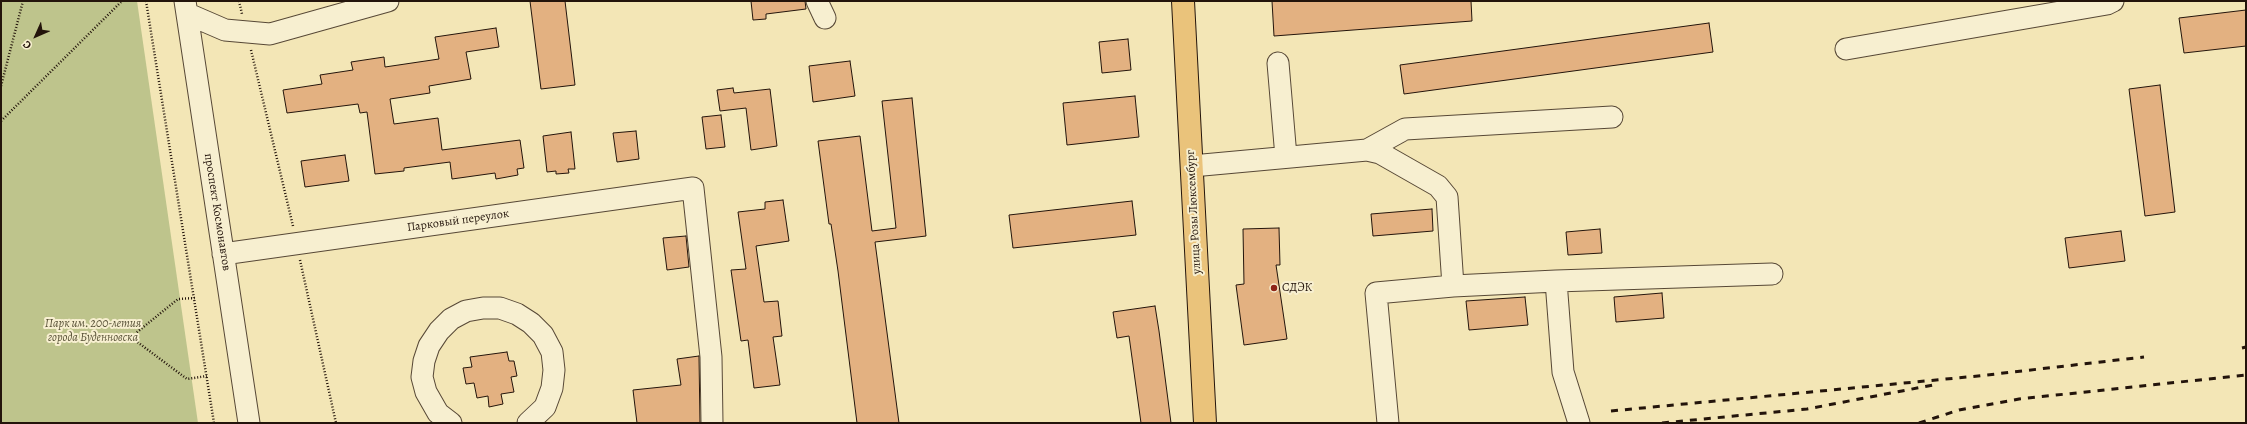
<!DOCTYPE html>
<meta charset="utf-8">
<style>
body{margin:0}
#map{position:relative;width:2247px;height:424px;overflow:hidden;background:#f3e6b6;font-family:Alegreya,serif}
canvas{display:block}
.frame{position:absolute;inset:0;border:2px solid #23140b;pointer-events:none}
.north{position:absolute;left:16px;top:16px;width:40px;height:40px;-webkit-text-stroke:3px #f7efd0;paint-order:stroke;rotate:225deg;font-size:11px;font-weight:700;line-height:16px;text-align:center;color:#23140b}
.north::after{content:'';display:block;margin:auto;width:14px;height:18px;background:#23140b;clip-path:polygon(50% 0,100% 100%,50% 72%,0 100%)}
</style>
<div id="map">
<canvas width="2247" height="424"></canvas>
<div class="frame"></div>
<div class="north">С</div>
</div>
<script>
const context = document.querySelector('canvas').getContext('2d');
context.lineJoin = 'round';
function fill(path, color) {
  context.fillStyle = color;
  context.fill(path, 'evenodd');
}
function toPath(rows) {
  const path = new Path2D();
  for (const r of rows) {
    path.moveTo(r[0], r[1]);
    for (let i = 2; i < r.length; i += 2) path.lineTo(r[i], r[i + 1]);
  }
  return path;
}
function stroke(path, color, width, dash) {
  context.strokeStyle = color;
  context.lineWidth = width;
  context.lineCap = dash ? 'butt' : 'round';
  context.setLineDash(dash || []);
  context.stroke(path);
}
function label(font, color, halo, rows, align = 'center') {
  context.font = font + ' Alegreya,serif';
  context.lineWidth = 4;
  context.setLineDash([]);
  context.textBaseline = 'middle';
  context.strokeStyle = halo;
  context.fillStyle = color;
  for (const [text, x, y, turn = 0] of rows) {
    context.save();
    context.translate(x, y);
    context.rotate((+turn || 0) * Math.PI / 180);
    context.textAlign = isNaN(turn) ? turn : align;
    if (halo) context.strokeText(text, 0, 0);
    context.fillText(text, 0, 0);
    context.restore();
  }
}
fill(toPath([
 [1,1,137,1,198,423,1,423]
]), '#bec48c');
const building = toPath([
 [530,1,565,1,575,85,541,89,530,1],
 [751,1,805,1,806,9,766,14,766,19,753,20,751,1],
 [1272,1,1471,1,1472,21,1274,36,1272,1],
 [2246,10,2246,46,2184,53,2179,18,2246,10],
 [1709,23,1713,52,1404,94,1400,65,1709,23],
 [496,28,499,47,466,52,471,79,429,86,430,93,390,99,394,124,438,118,442,150,520,140,524,168,517,169,518,175,496,179,495,173,452,179,450,162,404,168,404,171,375,174,367,112,360,113,358,104,287,113,283,90,322,84,320,75,353,70,351,62,384,57,385,67,439,59,435,37,496,28],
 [1128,39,1131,70,1102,73,1099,42,1128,39],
 [850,61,855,96,813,102,809,66,850,61],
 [2160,85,2175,212,2145,216,2129,89,2160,85],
 [733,88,734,93,770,89,777,146,751,150,746,108,720,111,717,90,733,88],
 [1135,96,1139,137,1067,145,1063,103,1135,96],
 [912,98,926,236,875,242,899,423,857,423,838,271,831,224,829,224,818,141,860,136,872,231,896,228,882,101,912,98],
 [721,115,725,147,706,149,702,117,721,115],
 [636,131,639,159,617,162,613,133,636,131],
 [571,132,575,169,568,169,569,173,556,174,556,171,547,172,543,136,571,132],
 [345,155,349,181,305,187,301,161,345,155],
 [783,200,789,241,756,246,764,302,778,301,782,336,773,337,780,385,754,388,748,340,741,341,731,270,746,269,738,212,765,209,765,202,783,200],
 [1132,201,1136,235,1013,248,1009,215,1132,201],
 [1432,209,1433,231,1373,236,1371,214,1432,209],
 [1279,228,1280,265,1276,265,1287,339,1244,345,1236,285,1244,284,1243,229,1279,228],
 [1600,229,1602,253,1568,255,1566,232,1600,229],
 [2121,231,2125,261,2069,268,2065,238,2121,231],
 [686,236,689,267,667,270,663,238,686,236],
 [1662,293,1664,318,1616,322,1614,297,1662,293],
 [1525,297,1528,325,1469,330,1466,301,1525,297],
 [1155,306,1159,331,1171,423,1141,423,1129,336,1117,338,1113,312,1155,306],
 [507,352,509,361,514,361,517,376,511,377,514,392,501,394,503,404,489,407,488,396,477,398,474,383,466,384,463,368,472,367,470,357,507,352],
 [699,356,700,423,637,423,633,390,681,385,677,359,699,356]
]);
fill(building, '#e3b181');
stroke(building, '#23140b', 1);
const minor = toPath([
 [185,1,249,423],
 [817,1,825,18],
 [188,14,225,30,270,34,388,1],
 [1846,49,2107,4,2113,1],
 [1278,63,1286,157],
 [1367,150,1405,129,1612,117],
 [1192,166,1367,150,1380,153,1438,186,1447,197,1453,286,1556,281,1563,372,1579,423],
 [223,254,693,188,711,357,712,423],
 [1556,281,1772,274],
 [451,423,438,413,426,392,422,377,424,361,429,346,439,331,451,319,466,311,483,308,500,308,517,314,531,323,543,335,552,352,554,370,552,388,545,407,528,423],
 [1388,423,1376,293,1453,286]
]);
const major = toPath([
 [1183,1,1205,423]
]);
stroke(minor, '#574836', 23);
stroke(major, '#23140b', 24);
stroke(toPath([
 [146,1,214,423],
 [239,1,242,14],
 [251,50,293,226],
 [1,86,23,1],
 [1,121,122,1],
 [300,260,336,423],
 [195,298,178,299,136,333,136,341,187,379,207,376]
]), '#23140b', 2.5, [1, 2]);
stroke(minor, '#f7efd0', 21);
stroke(major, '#eac37b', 22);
stroke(toPath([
 [2242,348,2246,347],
 [1611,411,1978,376,2144,357],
 [1662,423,1807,409,1933,385],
 [1919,423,1959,410,2019,399,2246,375]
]), '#23140b', 3, [7, 7]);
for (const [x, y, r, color] of [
 [1274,288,4,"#8f2418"]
]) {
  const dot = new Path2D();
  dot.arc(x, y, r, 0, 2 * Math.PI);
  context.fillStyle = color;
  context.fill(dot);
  stroke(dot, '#f7efd0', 1.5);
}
label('12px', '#23140b', '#f7efd0', [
 ["проспект Космонавтов",217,212,81],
 ["улица Розы Люксембург",1194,212,-93],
 ["Парковый переулок",458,221,-8]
]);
label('12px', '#23140b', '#f7efd0', [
 ["СДЭК",1282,288]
], 'left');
label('italic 12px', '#595238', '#f7efd0', [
 ["Парк им. 200-летия",93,324],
 ["города Буденновска",93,338]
]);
</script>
